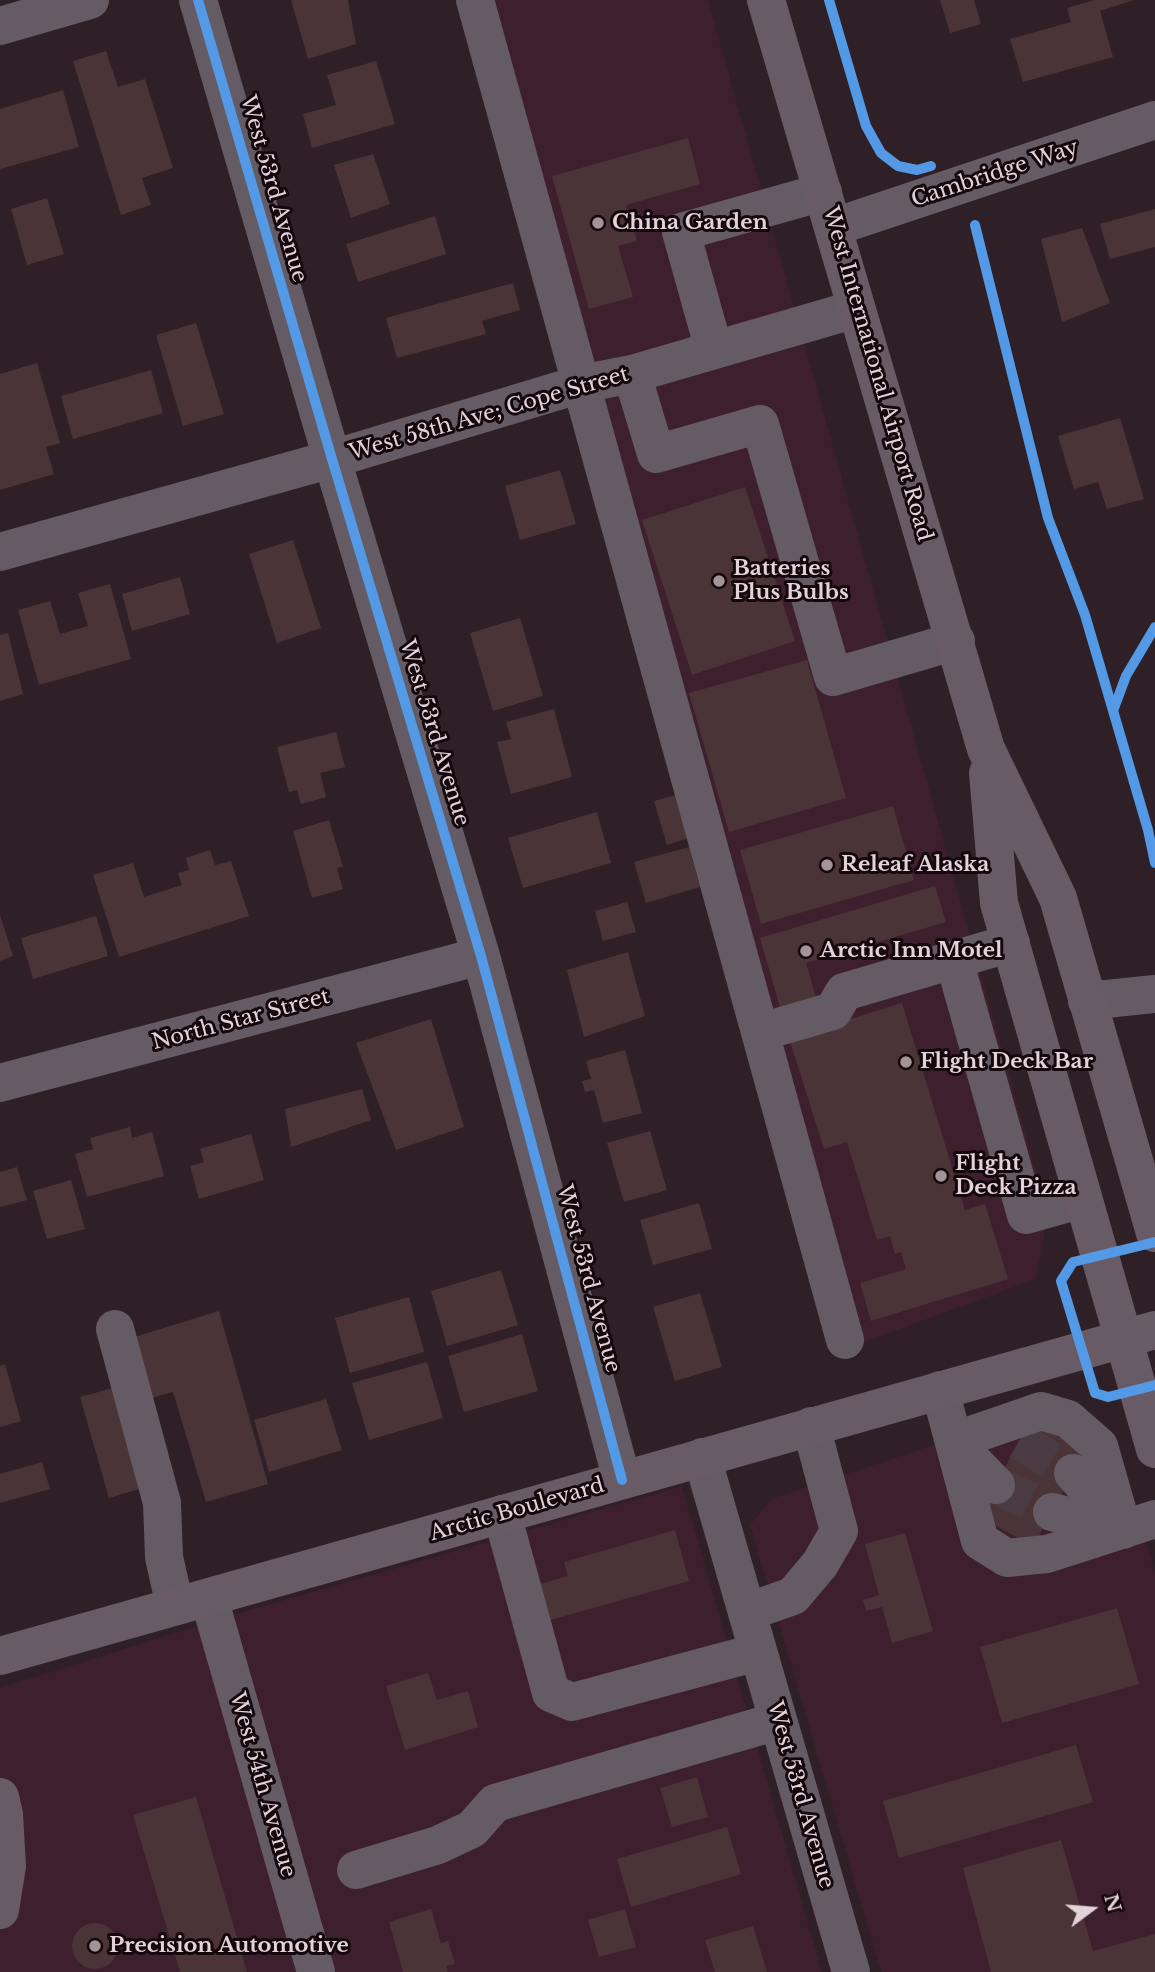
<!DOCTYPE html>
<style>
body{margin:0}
#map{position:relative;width:1155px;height:1972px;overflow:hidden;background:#2e2026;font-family:"Libre Baskerville",serif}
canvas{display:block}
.north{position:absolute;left:1057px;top:1874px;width:70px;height:70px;-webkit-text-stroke:5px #14080d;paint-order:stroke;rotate:74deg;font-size:19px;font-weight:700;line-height:28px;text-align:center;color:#e4d2d9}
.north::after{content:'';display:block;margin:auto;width:24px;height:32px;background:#e4d2d9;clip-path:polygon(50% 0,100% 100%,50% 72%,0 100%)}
</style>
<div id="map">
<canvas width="1155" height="1972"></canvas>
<div class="north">N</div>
</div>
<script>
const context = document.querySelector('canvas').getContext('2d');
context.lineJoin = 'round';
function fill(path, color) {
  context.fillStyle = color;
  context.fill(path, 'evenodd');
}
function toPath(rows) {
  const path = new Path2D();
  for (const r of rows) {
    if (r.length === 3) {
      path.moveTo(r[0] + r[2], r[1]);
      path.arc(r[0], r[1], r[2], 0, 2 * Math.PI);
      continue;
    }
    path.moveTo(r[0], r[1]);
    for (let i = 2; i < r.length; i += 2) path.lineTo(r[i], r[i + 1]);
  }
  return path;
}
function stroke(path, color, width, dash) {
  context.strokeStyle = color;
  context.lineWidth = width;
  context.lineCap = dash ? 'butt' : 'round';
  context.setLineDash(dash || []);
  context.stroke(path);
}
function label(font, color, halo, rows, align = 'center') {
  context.font = font + ' "Libre Baskerville",serif';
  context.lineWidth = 6;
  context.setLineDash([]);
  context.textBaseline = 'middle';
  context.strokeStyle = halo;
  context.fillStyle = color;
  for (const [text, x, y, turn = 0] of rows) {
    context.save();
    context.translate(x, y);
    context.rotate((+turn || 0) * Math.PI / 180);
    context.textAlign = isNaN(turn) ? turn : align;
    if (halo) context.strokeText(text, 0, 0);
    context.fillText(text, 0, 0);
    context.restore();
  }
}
fill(toPath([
 [471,0,708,0,1048,1214,1036,1279,859,1344],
 [1057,1404,1119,1447,1155,1573,1155,1972,881,1972,750,1525,771,1499],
 [682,1486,822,1972,0,1972,0,1688,229,1616]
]), '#3e1f2d');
fill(toPath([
 [291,0,348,0,356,44,308,59],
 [940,0,974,0,981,24,950,33],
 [1095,0,1134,0,1100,11,1113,57,1023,82,1010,39,1071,22,1067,8],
 [106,51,118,87,145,79,173,168,142,178,151,205,121,215,73,61],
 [376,61,395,124,312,148,303,114,336,105,327,75],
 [63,90,79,147,0,169,0,109],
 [688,138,700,184,626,205,637,241,618,246,633,297,589,309,552,176],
 [373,154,390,204,351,218,334,165],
 [47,198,64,254,27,265,11,209],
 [1155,209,1155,247,1110,259,1100,224],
 [435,216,446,254,358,282,346,244],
 [1082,228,1110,303,1062,322,1041,239],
 [513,283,520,310,482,321,486,334,397,358,386,318],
 [196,323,224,414,183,426,156,335],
 [37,363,60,443,46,447,54,474,0,490,0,374],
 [151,370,163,413,73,439,61,396],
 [1120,418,1144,499,1107,509,1098,482,1074,489,1058,436],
 [560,470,576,524,520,540,505,486],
 [745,487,795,641,692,675,642,520],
 [293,540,321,628,277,643,249,554],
 [180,577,190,614,132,631,122,594],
 [110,584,131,659,39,685,18,610,50,601,60,634,88,626,78,593],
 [520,618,543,696,493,711,470,633],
 [8,633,23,694,0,701,0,635],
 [807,660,846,798,729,832,689,693],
 [554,709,572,777,511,794,497,742,511,739,506,722],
 [336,732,345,767,320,773,326,797,301,804,297,790,289,792,277,747],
 [676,795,689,838,667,845,654,801],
 [893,806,914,880,761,924,740,850],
 [597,812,611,863,523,888,508,838],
 [329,820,343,867,337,868,343,889,312,898,293,831],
 [689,847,700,887,646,903,634,862],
 [210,850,215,865,231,861,249,916,119,957,93,875,133,863,144,897,182,885,178,873,189,870,186,858],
 [935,886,946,922,806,963,818,1004,782,1014,760,938],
 [627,902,636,932,603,941,595,911],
 [0,915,13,956,0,961],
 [96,916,108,956,33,979,21,938],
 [628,952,645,1016,584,1037,567,970],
 [902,1003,965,1210,985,1204,1008,1279,871,1321,860,1283,906,1269,901,1252,895,1254,890,1236,877,1240,847,1142,824,1149,789,1038],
 [431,1019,464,1127,396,1150,356,1043],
 [625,1050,642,1113,603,1123,594,1090,585,1092,582,1081,591,1079,586,1061],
 [362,1089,371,1120,291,1147,285,1109],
 [130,1127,132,1138,152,1132,164,1176,87,1197,75,1154,93,1149,90,1138],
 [650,1131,667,1190,624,1202,607,1143],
 [251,1134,264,1180,199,1199,190,1166,204,1162,200,1149],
 [17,1167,27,1200,0,1207,0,1172],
 [71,1180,85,1229,47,1239,33,1191],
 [699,1203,712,1249,653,1265,640,1220],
 [501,1270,518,1325,447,1346,431,1291],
 [700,1293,722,1367,675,1381,653,1307],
 [409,1297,424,1352,350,1373,335,1318],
 [219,1311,268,1484,206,1502,173,1392,144,1400,131,1338],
 [522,1334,538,1391,464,1412,448,1356],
 [427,1362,443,1418,369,1440,352,1383],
 [5,1364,21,1421,0,1427,0,1366],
 [120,1386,149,1486,109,1498,80,1397],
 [326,1399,342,1450,269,1472,254,1420],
 [1034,1414,1089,1444,1038,1537,1020,1539,993,1524,985,1504],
 [42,1462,50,1489,0,1503,0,1474],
 [675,1530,689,1581,547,1621,537,1585,568,1576,564,1562],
 [905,1533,933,1631,892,1643,882,1607,866,1611,863,1600,879,1595,865,1544],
 [1117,1608,1139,1684,1002,1723,980,1647],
 [428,1673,437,1700,468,1691,478,1727,405,1750,386,1686],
 [1076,1745,1093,1802,899,1858,883,1801],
 [697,1777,708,1817,672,1827,660,1788],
 [196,1797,247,1972,180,1972,133,1815],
 [727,1827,741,1874,631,1907,617,1859],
 [1061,1840,1093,1951,1155,1934,1155,1972,991,1972,963,1868],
 [431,1909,441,1943,448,1941,455,1964,446,1966,448,1972,403,1972,389,1922],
 [625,1909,636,1947,599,1957,588,1920],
 [95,1946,23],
 [753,1926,767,1972,715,1972,705,1940]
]), '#4b3438');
stroke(toPath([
 [1019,1441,1073,1473],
 [996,1485,1052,1512]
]), '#493b41', 38, [38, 19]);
stroke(toPath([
 [198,0,332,459,481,956,622,1480],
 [475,0,845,1340],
 [0,26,90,0],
 [834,227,1155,120],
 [714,350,681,232,823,192],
 [632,374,656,454,760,424,833,677,956,641],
 [0,552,332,459,581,384,632,374,856,309],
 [954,960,1026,1215,1083,1199],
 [1087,1001,1155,994],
 [768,1030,833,1011,844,992,1011,943],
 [0,1083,481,956],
 [115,1329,162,1503,164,1557,175,1606],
 [940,1390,980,1541,1007,1558,1047,1554,1155,1519],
 [954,1441,1041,1411,1068,1419,1099,1446,1123,1530],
 [955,1443,996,1485],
 [702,1457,851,1972],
 [1073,1473,1117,1523],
 [1052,1512,1123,1530],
 [502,1514,551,1693,572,1702,758,1652],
 [209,1598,316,1972],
 [747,1612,793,1596,820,1564,839,1531,811,1426],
 [356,1870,438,1845,472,1829,495,1803,778,1721]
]), '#645b64', 38);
stroke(toPath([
 [766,0,986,749,1058,898,1155,1233],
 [988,773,999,903,1155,1449],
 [0,1656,1155,1330],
 [0,1797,4,1814,7,1866,0,1910]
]), '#685b66', 38);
stroke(toPath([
 [198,0,332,459,481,956,622,1480],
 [829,0,866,126,881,153,898,166,917,170,931,166],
 [975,225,1048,518,1085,615,1148,830,1155,863],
 [1113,711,1126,676,1155,627],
 [1155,1242,1073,1262,1061,1281,1095,1393,1108,1397,1155,1385]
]), '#5399e6', 10);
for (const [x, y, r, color] of [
 [598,223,7,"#a4949a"],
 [719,581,7,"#a4949a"],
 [827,865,7,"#a4949a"],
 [806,951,7,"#a4949a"],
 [906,1062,7,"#a4949a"],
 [941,1176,7,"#a4949a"],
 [95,1946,7,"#a4949a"]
]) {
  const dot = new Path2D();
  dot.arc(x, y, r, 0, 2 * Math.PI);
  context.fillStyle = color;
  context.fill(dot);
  stroke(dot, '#14080d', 2.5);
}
label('21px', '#e4d2d9', '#14080d', [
 ["Cambridge Way",995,174,-18],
 ["West 53rd Avenue",273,189,74],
 ["West International Airport Road",877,374,74],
 ["West 58th Ave; Cope Street",489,414,-16],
 ["West 53rd Avenue",434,733,73],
 ["North Star Street",241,1020,-15],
 ["West 53rd Avenue",588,1279,75],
 ["Arctic Boulevard",517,1510,-16],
 ["West 54th Avenue",262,1785,74],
 ["West 53rd Avenue",800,1795,74]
]);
label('bold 21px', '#e4d2d9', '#14080d', [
 ["China Garden",612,223],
 ["Batteries",733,569],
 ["Plus Bulbs",733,593],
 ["Releaf Alaska",841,865],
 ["Arctic Inn Motel",820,951],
 ["Flight Deck Bar",920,1062],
 ["Flight",955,1164],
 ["Deck Pizza",955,1188],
 ["Precision Automotive",109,1946]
], 'left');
</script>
